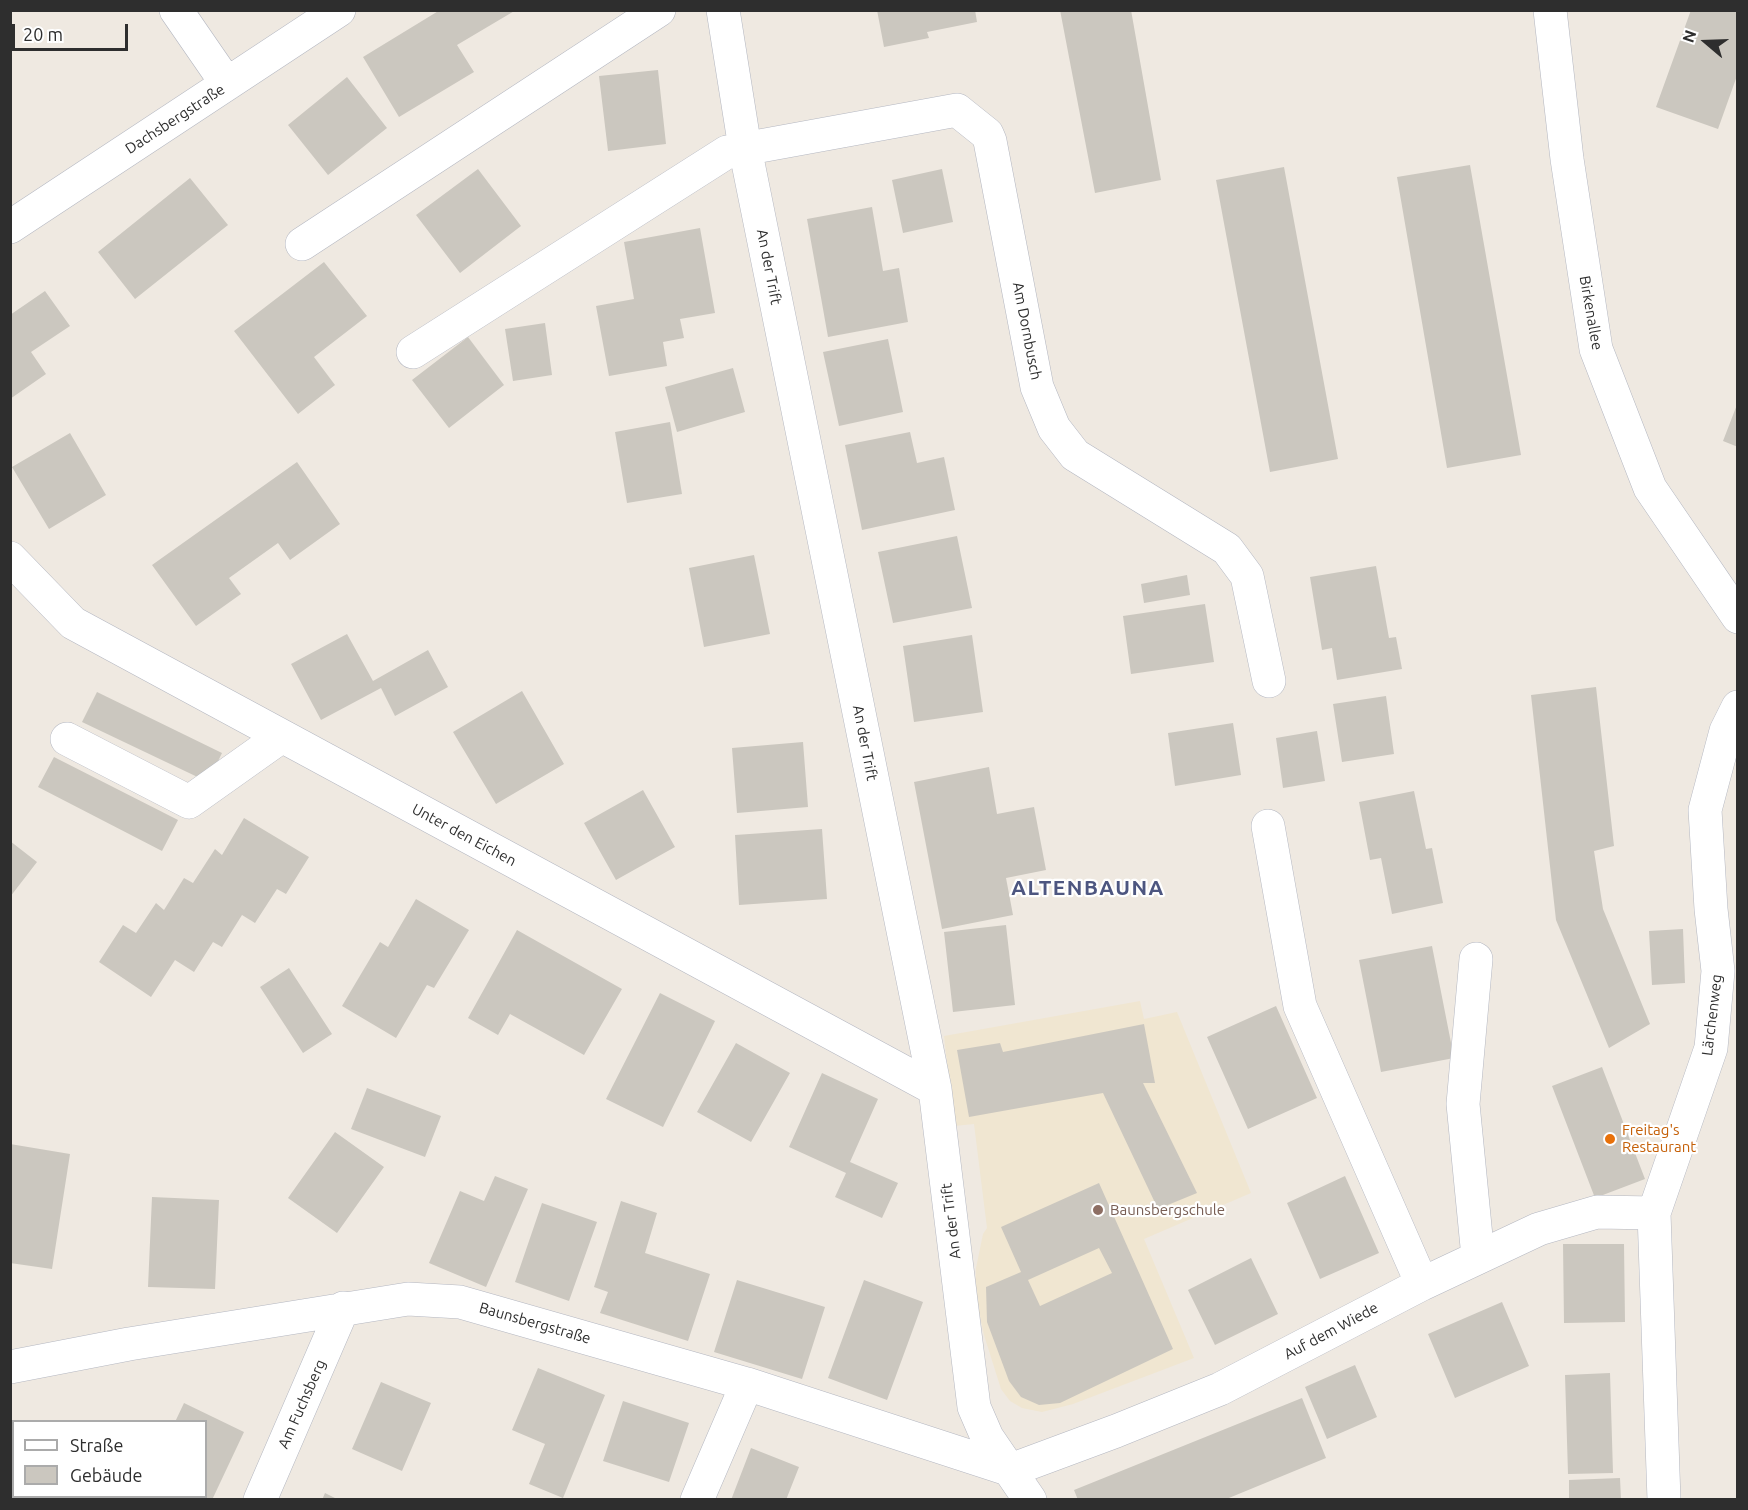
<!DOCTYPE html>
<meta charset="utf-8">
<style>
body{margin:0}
#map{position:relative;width:1748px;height:1510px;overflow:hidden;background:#efe9e1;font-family:Ubuntu,sans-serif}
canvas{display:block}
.frame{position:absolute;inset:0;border:12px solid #2e2e2e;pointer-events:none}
.legend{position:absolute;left:12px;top:1420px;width:195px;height:78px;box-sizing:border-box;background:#fff;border:2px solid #ababab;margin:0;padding:8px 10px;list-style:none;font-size:18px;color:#2e2e2e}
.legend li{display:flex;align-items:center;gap:12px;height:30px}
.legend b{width:30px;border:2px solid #ababab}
.north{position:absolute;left:1676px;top:12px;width:60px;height:60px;-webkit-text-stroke:4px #fff;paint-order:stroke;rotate:289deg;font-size:16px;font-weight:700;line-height:24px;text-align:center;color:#2e2e2e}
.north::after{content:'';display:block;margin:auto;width:21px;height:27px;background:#2e2e2e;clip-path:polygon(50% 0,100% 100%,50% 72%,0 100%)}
.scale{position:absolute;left:12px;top:24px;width:116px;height:27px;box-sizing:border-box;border:3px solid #2e2e2e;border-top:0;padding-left:8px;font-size:18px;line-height:21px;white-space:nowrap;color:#2e2e2e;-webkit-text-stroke:4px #fff;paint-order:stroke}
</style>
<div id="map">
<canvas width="1748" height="1510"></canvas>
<div class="frame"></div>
<ul class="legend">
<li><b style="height:8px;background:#fff"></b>Straße</li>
<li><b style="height:16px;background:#cbc7bf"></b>Gebäude</li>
</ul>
<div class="north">N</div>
<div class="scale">20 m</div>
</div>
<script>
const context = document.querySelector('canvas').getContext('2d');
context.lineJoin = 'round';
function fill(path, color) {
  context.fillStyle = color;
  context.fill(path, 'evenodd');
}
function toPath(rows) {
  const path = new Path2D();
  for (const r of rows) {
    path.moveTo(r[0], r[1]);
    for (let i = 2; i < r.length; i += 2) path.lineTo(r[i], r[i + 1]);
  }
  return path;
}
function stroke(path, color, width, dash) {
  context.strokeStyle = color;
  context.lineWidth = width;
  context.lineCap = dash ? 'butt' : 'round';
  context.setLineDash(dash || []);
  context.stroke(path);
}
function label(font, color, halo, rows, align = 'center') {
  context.font = font + ' Ubuntu,sans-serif';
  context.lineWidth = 4.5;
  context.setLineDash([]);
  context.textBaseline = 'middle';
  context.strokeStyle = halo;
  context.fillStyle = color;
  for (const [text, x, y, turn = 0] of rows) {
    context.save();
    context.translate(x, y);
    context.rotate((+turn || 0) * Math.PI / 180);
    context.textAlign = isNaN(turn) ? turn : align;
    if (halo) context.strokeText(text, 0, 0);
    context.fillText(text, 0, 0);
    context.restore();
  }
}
fill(toPath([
 [1140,1001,1144,1019,1177,1012,1251,1193,1144,1239,1194,1358,1073,1404,1042,1412,1022,1408,1010,1401,1001,1389,984,1335,975,1295,976,1268,983,1234,987,1228,974,1124,954,1126,944,1036]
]), '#f0e6d1');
fill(toPath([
 [440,10,516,10,457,45,474,72,399,117,363,57],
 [877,10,975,10,977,22,927,32,929,38,884,47],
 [1060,10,1131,10,1161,180,1095,193],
 [1691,10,1738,10,1738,73,1718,129,1656,107],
 [658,70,666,144,608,151,599,76],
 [347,77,387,128,328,175,288,125],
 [1470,165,1521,455,1447,468,1397,177],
 [1284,167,1338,459,1270,472,1216,180],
 [478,169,521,226,460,273,416,215],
 [942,169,953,222,903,233,892,180],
 [190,178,228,225,135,299,98,252],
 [872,207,883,271,899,268,908,322,828,337,807,219],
 [700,228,715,313,680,319,684,338,663,342,667,366,609,376,596,306,634,299,624,242],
 [324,262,367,316,314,357,335,385,298,414,234,331],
 [45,291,70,326,31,352,46,374,10,399,10,315],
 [545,323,552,375,513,381,505,329],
 [468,337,504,385,449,428,412,380],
 [888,339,903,412,839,426,823,352],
 [733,368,745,412,677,432,665,387],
 [1738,402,1738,447,1723,441],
 [670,422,682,494,627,503,615,432],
 [910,432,917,463,944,457,955,510,862,530,845,445],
 [70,433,106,495,49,529,12,467],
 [297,462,340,524,290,560,278,543,229,578,241,594,196,626,152,565],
 [957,536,972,608,893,623,878,552],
 [754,555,770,634,704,647,689,568],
 [1376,566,1389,638,1396,637,1402,669,1337,680,1332,648,1322,650,1310,577],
 [1187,575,1190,595,1144,603,1141,584],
 [1205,604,1214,662,1131,674,1123,616],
 [347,634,373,681,428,650,448,687,395,716,381,688,321,720,291,664],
 [972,635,983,712,914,722,903,646],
 [1596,687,1614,846,1594,851,1603,909,1650,1024,1609,1048,1556,920,1531,695],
 [522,691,564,764,496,804,453,732],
 [97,692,222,753,208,782,82,722],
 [1386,696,1394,754,1342,762,1333,704],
 [1233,723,1241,775,1175,786,1168,733],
 [1317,731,1325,781,1283,788,1276,738],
 [803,742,808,807,737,813,732,748],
 [54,757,178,820,162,851,38,787],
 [989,767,997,814,1034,807,1046,870,1006,878,1013,915,942,929,914,782],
 [643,790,675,847,616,880,584,823],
 [1414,791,1426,849,1432,848,1443,903,1392,914,1381,858,1370,860,1359,802],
 [244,818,309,857,286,894,277,889,255,923,242,915,222,947,213,942,194,972,175,960,151,997,99,962,123,925,136,933,156,903,164,910,184,878,193,883,215,849,222,855],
 [822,829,827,899,739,905,735,835],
 [10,841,37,862,10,897],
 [416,899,469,930,434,988,427,985,396,1038,342,1006,380,942,388,947],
 [1006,925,1015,1005,953,1012,944,932],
 [1683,929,1685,983,1652,985,1649,931],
 [517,930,622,989,584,1055,510,1014,498,1035,468,1018],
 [1432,946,1454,1058,1381,1072,1359,960],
 [289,968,332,1034,303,1053,260,987],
 [660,993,715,1021,663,1127,606,1099],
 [1276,1006,1317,1098,1248,1129,1207,1037],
 [1144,1024,1155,1083,1143,1083,1197,1193,1158,1209,1103,1093,969,1117,957,1050,1000,1043,1003,1052],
 [736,1043,790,1073,751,1142,697,1112],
 [1602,1067,1645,1179,1595,1198,1552,1086],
 [822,1073,878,1099,850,1162,898,1183,882,1218,835,1197,846,1173,789,1147],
 [367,1088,441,1116,425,1157,351,1129],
 [335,1132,384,1167,337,1233,288,1198],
 [10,1144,70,1154,52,1269,10,1263],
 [495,1176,528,1189,486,1287,429,1263,460,1191,484,1201],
 [1345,1176,1379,1253,1320,1279,1287,1203],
 [1099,1183,1173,1349,1060,1403,1039,1405,1021,1397,1009,1381,987,1322,986,1287,1021,1272,1001,1227],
 [1099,1248,1112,1273,1040,1306,1028,1280],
 [152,1197,219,1200,215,1289,148,1287],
 [621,1201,657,1213,645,1253,710,1274,688,1341,600,1313,608,1292,594,1287],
 [542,1203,597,1222,569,1301,515,1282],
 [1563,1244,1624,1244,1625,1322,1564,1323],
 [1251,1258,1278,1314,1215,1345,1188,1290],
 [737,1280,825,1307,802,1379,714,1352],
 [864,1280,923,1302,887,1400,828,1378],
 [1502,1302,1529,1366,1455,1398,1428,1334],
 [1355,1365,1377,1417,1327,1439,1305,1387],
 [538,1368,605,1395,563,1498,529,1484,545,1444,512,1430],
 [1610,1373,1613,1473,1568,1474,1565,1375],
 [381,1382,431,1403,402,1471,352,1449],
 [1302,1398,1326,1458,1224,1500,1078,1500,1074,1490],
 [623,1401,689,1423,669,1482,603,1461],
 [184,1403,244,1432,212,1500,138,1500,139,1496,206,1496,206,1422,175,1422],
 [751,1448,799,1467,786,1500,731,1500],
 [1620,1478,1621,1500,1569,1500,1569,1480],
 [325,1493,339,1500,322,1500]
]), '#cbc7bf');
const minor = toPath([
 [176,10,227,84],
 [723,10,745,148,935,1089,974,1407,987,1437,1030,1500],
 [1550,10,1567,159,1596,349,1650,488,1738,617],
 [10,227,339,10],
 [302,244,659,10],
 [413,352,727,152,957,110,987,134,990,141,1037,387,1054,428,1075,455,1227,549,1247,576,1269,681],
 [10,558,73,623,935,1089],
 [67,739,189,802,282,736],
 [1268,826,1300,1006,1422,1284],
 [1476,959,1463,1104,1478,1257],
 [10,1367,129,1344,408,1299,460,1302,747,1384,1011,1470],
 [1011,1470,1116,1431,1220,1389,1422,1284,1539,1229,1597,1212,1654,1213],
 [260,1500,343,1308],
 [697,1500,747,1384],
 [1664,1500,1654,1213,1711,1048,1718,971,1711,909,1705,810,1726,731,1738,707]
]);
stroke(minor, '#b4b7c1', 34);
stroke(minor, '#fff', 33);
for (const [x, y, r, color] of [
 [1610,1139,6,"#e8710a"],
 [1098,1210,6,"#8d6e63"]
]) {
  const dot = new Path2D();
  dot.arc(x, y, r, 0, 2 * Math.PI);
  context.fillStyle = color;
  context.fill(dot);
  stroke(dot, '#fff', 2);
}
label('15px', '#2e2e2e', '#fff', [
 ["Dachsbergstraße",175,119,-33],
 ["An der Trift",769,267,79],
 ["Birkenallee",1591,313,80],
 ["Am Dornbusch",1027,331,79],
 ["An der Trift",865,743,79],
 ["Unter den Eichen",464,835,28],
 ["Lärchenweg",1712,1015,-83],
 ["An der Trift",951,1221,-97],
 ["Baunsbergstraße",535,1323,16],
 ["Auf dem Wiede",1331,1331,-28],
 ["Am Fuchsberg",302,1404,-66]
]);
label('15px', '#c56008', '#fff', [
 ["Freitag's",1622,1130],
 ["Restaurant",1622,1147]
], 'left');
label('15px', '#785e54', '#fff', [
 ["Baunsbergschule",1110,1210]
], 'left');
context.letterSpacing = '1.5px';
label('bold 21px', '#4d5680', '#fff', [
 ["ALTENBAUNA",1088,888]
]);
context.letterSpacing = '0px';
</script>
